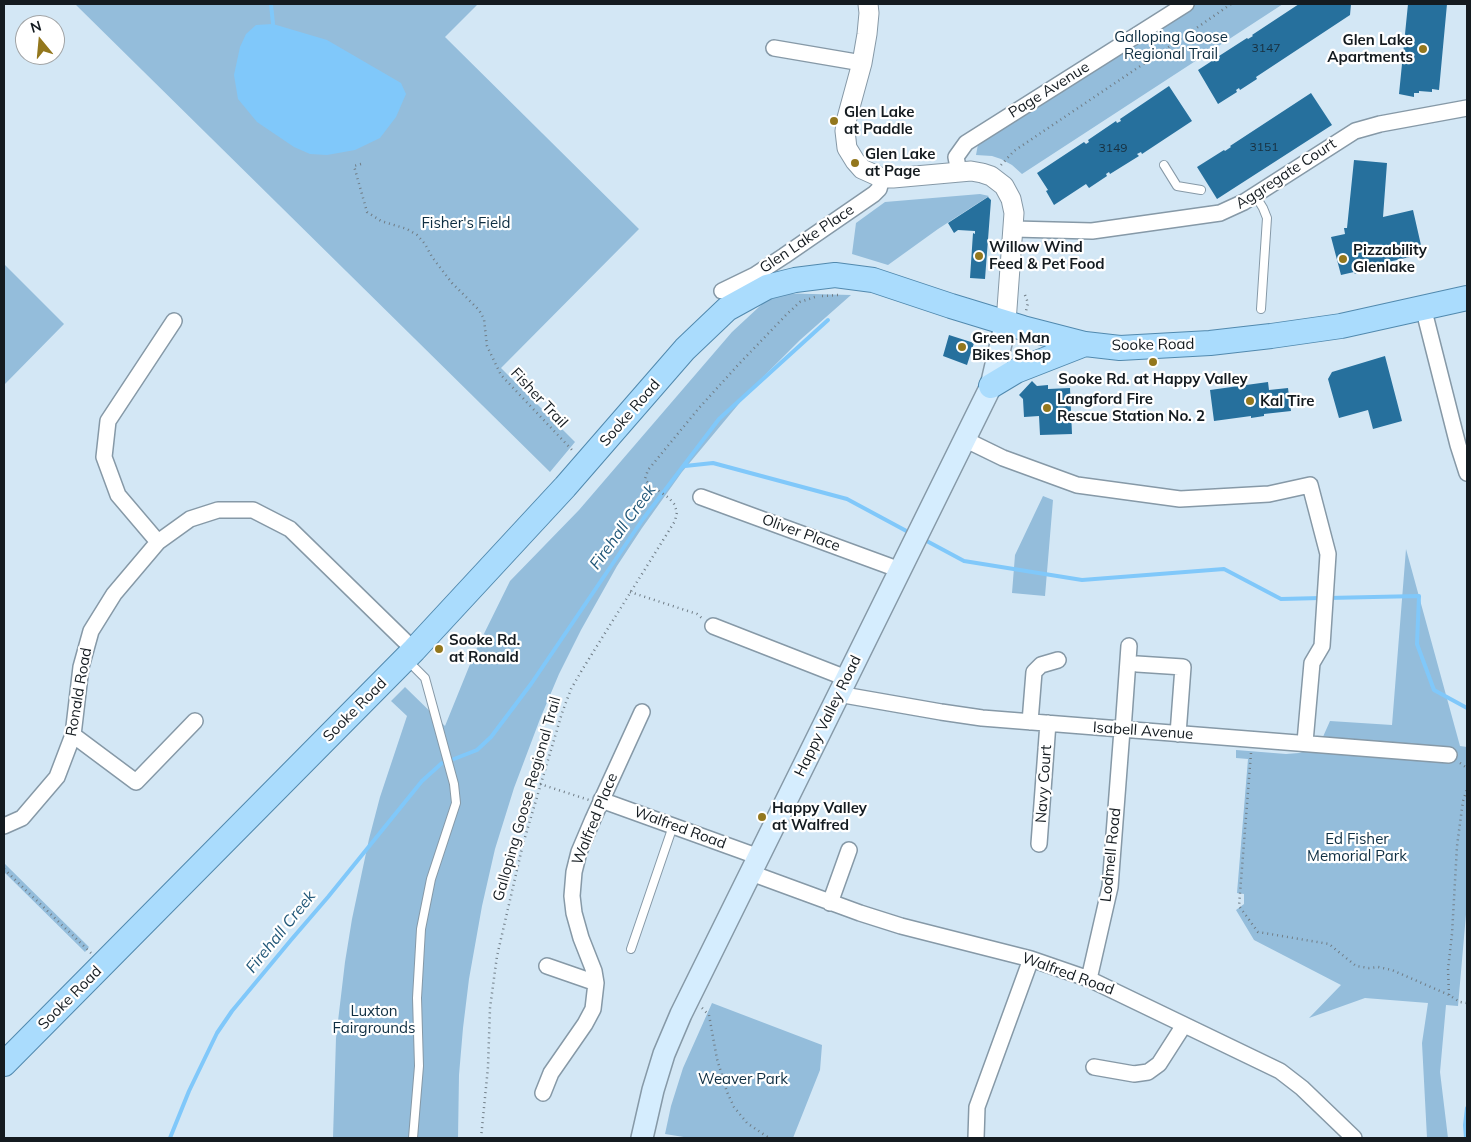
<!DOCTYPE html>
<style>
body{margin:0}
#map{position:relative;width:1471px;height:1142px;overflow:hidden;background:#d3e7f5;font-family:Mulish,sans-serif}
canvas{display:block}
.frame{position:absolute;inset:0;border:5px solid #141b20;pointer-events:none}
.north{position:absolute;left:15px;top:15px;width:50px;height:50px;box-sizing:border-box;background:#fff;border:1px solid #a1a4a6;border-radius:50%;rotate:343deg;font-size:14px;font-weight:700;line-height:20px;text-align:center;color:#141b20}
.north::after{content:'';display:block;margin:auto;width:18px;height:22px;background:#93771d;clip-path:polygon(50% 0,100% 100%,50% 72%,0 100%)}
</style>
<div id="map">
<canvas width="1471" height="1142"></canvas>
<div class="frame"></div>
<div class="north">N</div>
</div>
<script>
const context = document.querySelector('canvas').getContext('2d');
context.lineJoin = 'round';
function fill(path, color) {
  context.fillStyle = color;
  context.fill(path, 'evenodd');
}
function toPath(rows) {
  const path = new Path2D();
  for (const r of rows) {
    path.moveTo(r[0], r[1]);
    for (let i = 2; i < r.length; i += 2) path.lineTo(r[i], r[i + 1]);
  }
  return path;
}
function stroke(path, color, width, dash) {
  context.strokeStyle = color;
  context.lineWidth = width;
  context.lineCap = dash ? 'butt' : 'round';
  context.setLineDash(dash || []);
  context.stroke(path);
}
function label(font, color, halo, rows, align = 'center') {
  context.font = font + ' Mulish,sans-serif';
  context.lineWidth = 4.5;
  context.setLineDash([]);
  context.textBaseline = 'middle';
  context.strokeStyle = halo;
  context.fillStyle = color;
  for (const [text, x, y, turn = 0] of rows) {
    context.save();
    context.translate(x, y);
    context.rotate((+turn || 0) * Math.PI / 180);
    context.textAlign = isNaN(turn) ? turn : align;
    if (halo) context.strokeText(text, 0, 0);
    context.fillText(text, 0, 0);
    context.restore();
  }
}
fill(toPath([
 [75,4,478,4,445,37,639,229,501,368,575,442,550,472],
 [1186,4,1283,4,1022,174,1012,165,1001,159,992,156,976,155,979,139],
 [980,194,989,196,938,229,888,265,852,254,856,223,885,202],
 [4,264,64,324,4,385],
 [774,293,851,295,800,340,752,388,682,472,642,528,617,566,581,630,559,674,540,719,514,788,495,849,482,906,469,979,463,1028,459,1075,458,1138,333,1138,336,1038,345,962,352,919,369,839,380,797,407,716,391,701,405,687,445,726,475,652,510,581,579,510,732,332],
 [1043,496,1053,500,1045,596,1012,593,1015,555],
 [1406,549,1460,746,1467,747,1467,903,1458,1006,1446,1005,1440,1072,1448,1138,1427,1138,1422,1043,1428,1003,1365,998,1309,1018,1341,985,1254,940,1236,910,1244,904,1244,894,1237,893,1248,759,1236,758,1236,750,1286,754,1299,753,1305,751,1322,739,1330,721,1392,725],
 [4,863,89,947,85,952,4,872],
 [712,1003,822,1045,820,1070,793,1138,690,1138,665,1134,671,1106,683,1068]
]), '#94bddb');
fill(toPath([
 [273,24,327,40,401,83,406,94,396,117,380,138,355,150,327,155,310,154,294,147,257,122,238,99,234,75,240,47,246,34,256,25]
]), '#80c8fa');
stroke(toPath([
 [271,4,273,24],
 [685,466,713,463,847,499,912,534],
 [923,539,964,561,1082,580,1224,569,1281,599,1321,598],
 [1328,598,1419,596,1417,644,1434,690,1467,708],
 [454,759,477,750,491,737,531,684,643,519,719,419,828,320],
 [170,1138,189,1091,217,1033,232,1011,291,940,328,897,422,781,442,763],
 [1466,1138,1465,1125,1467,1108]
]), '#80c8fa', 4);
fill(toPath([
 [1299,4,1351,4,1350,15,1256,77,1257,79,1240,90,1239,88,1236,90,1237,92,1218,104,1198,70,1215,59,1216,60,1220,58,1219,56,1247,38,1248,39,1253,36,1252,35],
 [1408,4,1447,4,1439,90,1432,89,1432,92,1419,91,1419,93,1414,93,1414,97,1399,94],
 [1169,86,1192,121,1142,154,1141,152,1137,154,1139,156,1110,174,1109,172,1106,174,1107,176,1089,188,1086,184,1054,205,1046,191,1048,190,1037,173,1084,142,1086,144,1089,142,1088,140,1116,121,1117,123,1121,121,1120,119],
 [1311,93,1332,125,1217,199,1197,167,1224,150,1225,151,1231,147,1230,146],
 [1354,160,1387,163,1383,217,1413,210,1423,254,1388,262,1389,267,1355,274,1354,272,1341,275,1331,237,1345,234,1344,228,1347,228],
 [988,197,991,200,985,279,970,278,973,233,975,234,975,231,958,230,954,233,948,223],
 [949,335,974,343,967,365,943,356],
 [1385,356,1402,421,1373,429,1368,410,1339,418,1328,379,1332,372],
 [1032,381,1037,386,1048,385,1048,389,1070,388,1072,434,1040,435,1039,416,1024,417,1023,399,1019,395],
 [1268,382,1269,390,1288,388,1291,411,1264,414,1264,416,1251,418,1251,416,1214,421,1210,390]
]), '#26709d');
const service = toPath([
 [1164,165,1177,186,1201,190],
 [1255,195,1263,208,1267,218,1261,309],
 [407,660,425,678,454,784,456,803,431,879,421,929,417,998,419,1066,413,1138],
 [631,949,673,826]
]);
const minor = toPath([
 [774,48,862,63],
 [959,172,956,157,966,143,1186,4],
 [1014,229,1092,231,1220,213,1244,202,1355,131,1380,124,1467,108],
 [722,291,755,275,784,256,874,194,879,189,882,178],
 [1423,307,1458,445,1467,473],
 [964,439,1003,458,1077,485,1180,499,1269,494,1310,485,1328,554,1322,646,1312,663,1305,742],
 [701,497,900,570],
 [158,542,118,495,104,457,108,421,174,321],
 [713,626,846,678],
 [1137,664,1183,667,1178,734],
 [838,694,941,712,982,718,1449,755],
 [1030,722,1034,672,1041,665,1058,660],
 [1123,730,1129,646],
 [73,735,136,782,195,721],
 [601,800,759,857],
 [4,826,22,818,57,777,73,735,81,667,91,631,114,594,158,542,190,519,218,510,253,510,290,529,414,650],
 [1039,844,1048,723],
 [751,873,860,913,901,926,1031,959,1089,979,1280,1071,1302,1088,1354,1138],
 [830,903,849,850],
 [547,966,596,983],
 [1089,979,1110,887,1122,730],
 [1094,1067,1134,1074,1148,1072,1159,1064,1184,1025],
 [543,1093,551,1073,585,1024,593,1009,596,983,594,971,581,938,574,913,572,896,574,872,579,852,593,819,642,712],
 [976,1138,977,1107,1031,959]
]);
const tertiary = toPath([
 [868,4,869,13,867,34,862,63,847,118,845,131,847,148,855,161,862,169,882,178,893,178,971,171,982,173,991,176,1004,186,1011,199,1014,213,1006,322]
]);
const secondary = toPath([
 [642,1138,653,1090,664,1054,681,1014,991,386,1006,322]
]);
const primary = toPath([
 [991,386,1016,371,1085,344],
 [4,1064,414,650,565,487,685,349,727,309,767,287,795,280,835,275,873,280,951,306,1023,328,1085,344,1120,348,1210,343,1271,336,1341,326,1467,298]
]);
stroke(service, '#8699a7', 10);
stroke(minor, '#8699a7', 18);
stroke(tertiary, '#8699a7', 21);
stroke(secondary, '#8699a7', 24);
stroke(primary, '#5189ae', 26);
stroke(toPath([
 [361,164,354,166,367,212,381,221,407,229,417,235,425,244,432,257,452,283,479,310,484,319,487,346,501,375,573,451],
 [1001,165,1014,151,1185,36,1231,4],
 [1025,295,1028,303,1026,311],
 [822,296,839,295],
 [974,332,978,336,987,338],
 [630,592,697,614,703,619],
 [1251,753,1239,906,1258,932,1329,944,1356,966,1369,968,1378,967,1392,970,1449,995,1460,1002,1467,1003],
 [1460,763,1467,768],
 [540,784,589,800],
 [4,869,91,953],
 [1449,995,1448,969,1452,934,1457,846,1463,801,1467,789],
 [702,1008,709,1015,717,1059,727,1092,734,1107,747,1123,769,1138],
 [481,1138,488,1067,490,1008,497,956,523,844,562,713,571,689,582,670,675,521,677,512,674,504,669,498,649,484,645,479,648,470,699,408,738,365,787,314,800,302,815,297]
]), '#707d86', 2.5, [1, 4]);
stroke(service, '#fff', 8);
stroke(minor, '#fff', 15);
stroke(tertiary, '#fff', 19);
stroke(secondary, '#d5edfe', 21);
stroke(primary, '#aadcfd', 24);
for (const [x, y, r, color] of [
 [1423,49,5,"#93771d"],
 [834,121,5,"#93771d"],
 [855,163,5,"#93771d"],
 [979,256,5,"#93771d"],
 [1343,259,5,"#93771d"],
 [962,347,5,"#93771d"],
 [1153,362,5,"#93771d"],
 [1250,401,5,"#93771d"],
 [1047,408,5,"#93771d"],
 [439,649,5,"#93771d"],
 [762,817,5,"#93771d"]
]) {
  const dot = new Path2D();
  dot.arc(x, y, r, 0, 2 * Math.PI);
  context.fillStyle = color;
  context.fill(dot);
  stroke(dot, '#fff', 2);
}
label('12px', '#18303f', null, [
 ["3147",1266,48],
 ["3151",1264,147],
 ["3149",1113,148]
]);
label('15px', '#0e2e42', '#fff', [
 ["Galloping Goose",1171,37],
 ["Regional Trail",1171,54],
 ["Fisher's Field",466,223],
 ["Ed Fisher",1357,839],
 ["Memorial Park",1357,856],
 ["Luxton",374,1011],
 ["Fairgrounds",374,1028],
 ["Weaver Park",743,1079]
]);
label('bold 15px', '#141b20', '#fff', [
 ["Glen Lake",1413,40,"right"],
 ["Apartments",1413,57,"right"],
 ["Glen Lake",844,112],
 ["at Paddle",844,129],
 ["Glen Lake",865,154],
 ["at Page",865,171],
 ["Willow Wind",989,247],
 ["Feed & Pet Food",989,264],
 ["Pizzability",1353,250],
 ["Glenlake",1353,267],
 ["Green Man",972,338],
 ["Bikes Shop",972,355],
 ["Sooke Rd. at Happy Valley",1153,379,"center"],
 ["Langford Fire",1057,399],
 ["Rescue Station No. 2",1057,416],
 ["Kal Tire",1260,401],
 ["Sooke Rd.",449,640],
 ["at Ronald",449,657],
 ["Happy Valley",772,808],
 ["at Walfred",772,825]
], 'left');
label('15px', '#141b20', '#fff', [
 ["Page Avenue",1049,90,-32],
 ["Aggregate Court",1286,174,-33],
 ["Glen Lake Place",807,239,-34],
 ["Sooke Road",1153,345,-1],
 ["Fisher Trail",539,398,47],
 ["Sooke Road",630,413,-49],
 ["Oliver Place",801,533,20],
 ["Ronald Road",79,692,-80],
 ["Sooke Road",355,710,-45],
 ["Happy Valley Road",828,716,-64],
 ["Isabell Avenue",1143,731,4],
 ["Navy Court",1044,784,-86],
 ["Galloping Goose Regional Trail",527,799,-74],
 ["Walfred Place",595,819,-68],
 ["Walfred Road",680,828,20],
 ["Lodmell Road",1111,855,-84],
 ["Walfred Road",1068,974,20],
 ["Sooke Road",70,998,-45]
]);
label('italic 16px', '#215778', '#fff', [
 ["Firehall Creek",623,527,-54],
 ["Firehall Creek",281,932,-51]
]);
</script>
